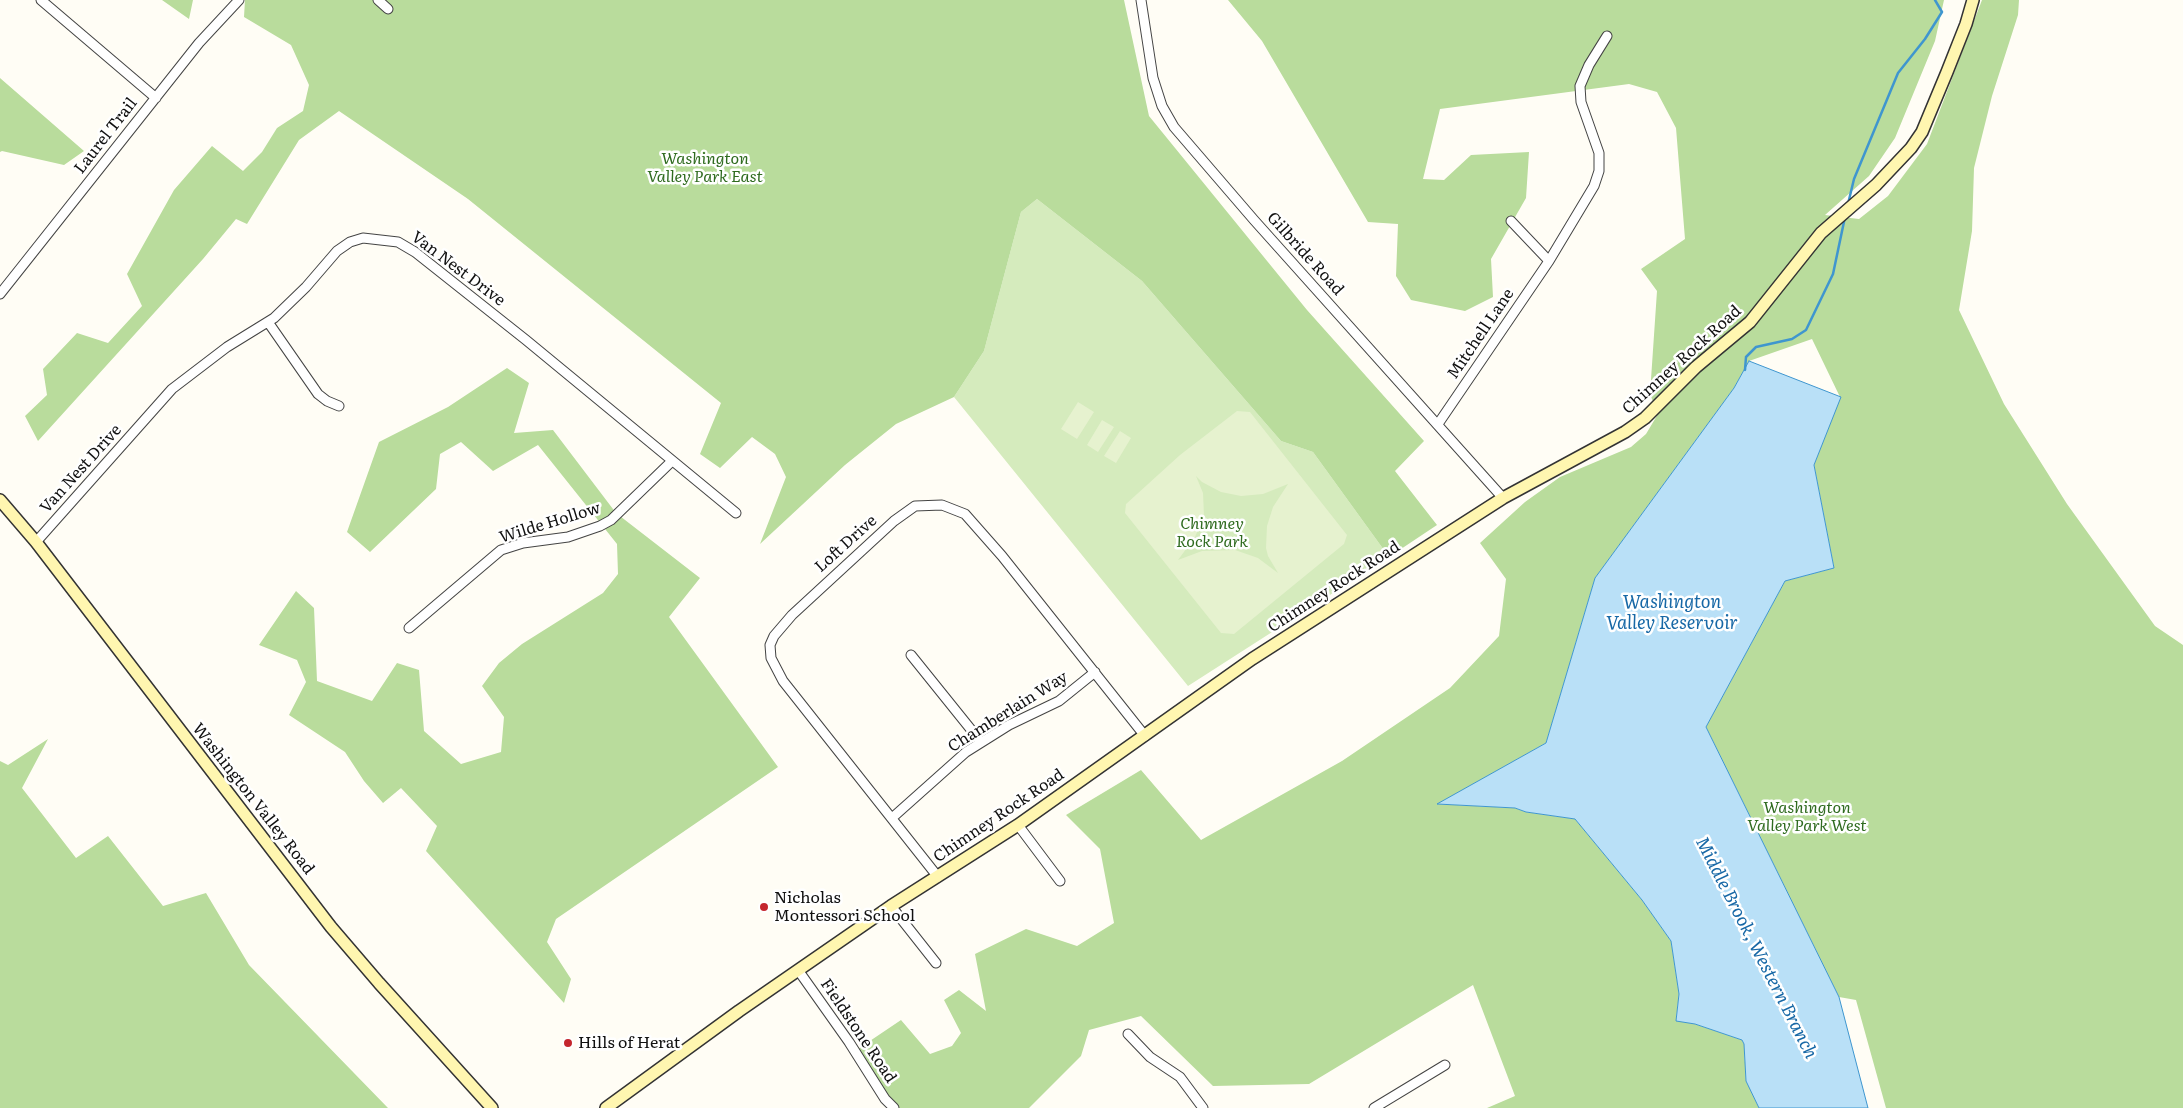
<!DOCTYPE html>
<style>
body{margin:0}
canvas{display:block;background:#fffdf5}
</style>
<canvas width="2183" height="1108"></canvas>
<script>
const context = document.querySelector('canvas').getContext('2d');
context.lineJoin = 'round';
function fill(path, color) {
  context.fillStyle = color;
  context.fill(path, 'evenodd');
}
function toPath(rows) {
  const path = new Path2D();
  for (const r of rows) {
    path.moveTo(r[0], r[1]);
    for (let i = 2; i < r.length; i += 2) path.lineTo(r[i], r[i + 1]);
  }
  return path;
}
function stroke(path, color, width, dash) {
  context.strokeStyle = color;
  context.lineWidth = width;
  context.lineCap = dash ? 'butt' : 'round';
  context.setLineDash(dash || []);
  context.stroke(path);
}
function label(font, color, halo, rows, align = 'center') {
  context.font = font + ' Literata,serif';
  context.lineWidth = 5;
  context.setLineDash([]);
  context.textBaseline = 'middle';
  context.strokeStyle = halo;
  context.fillStyle = color;
  for (const [text, x, y, turn = 0] of rows) {
    context.save();
    context.translate(x, y);
    context.rotate((+turn || 0) * Math.PI / 180);
    context.textAlign = isNaN(turn) ? turn : align;
    if (halo) context.strokeText(text, 0, 0);
    context.fillText(text, 0, 0);
    context.restore();
  }
}
fill(toPath([
 [1037,199,1142,281,1281,441,1313,452,1389,557,1188,686,954,397,984,351,1021,212]
]), '#d5ebbd');
fill(toPath([
 [162,0,193,0,189,19],
 [245,0,1124,0,1149,116,1307,310,1424,441,1395,471,1437,525,1389,557,1313,452,1281,441,1142,281,1037,199,1021,212,984,351,954,397,896,424,845,465,760,544,786,477,775,454,752,437,720,468,700,454,721,403,468,199,339,111,299,140,247,224,236,219,203,259,38,441,25,416,47,395,43,369,77,333,108,343,142,306,127,274,174,190,212,146,243,171,262,152,277,128,303,111,309,85,291,45,244,17],
 [1228,0,1944,0,1935,41,1895,138,1869,176,1825,215,1859,219,1888,196,1927,144,1982,0,2019,0,2018,15,1992,96,1974,168,1972,231,1959,310,2004,404,2067,504,2155,626,2183,645,2183,1108,1886,1108,1856,1000,1839,997,1706,727,1785,581,1834,568,1814,465,1840,397,1812,339,1749,361,1734,388,1595,578,1546,743,1438,804,1515,808,1526,812,1575,819,1642,900,1671,941,1679,994,1676,1020,1695,1024,1742,1040,1744,1044,1746,1081,1759,1108,1487,1108,1515,1096,1473,985,1309,1084,1213,1086,1141,1016,1089,1030,1081,1056,1029,1108,887,1108,855,1051,901,1020,930,1054,952,1046,961,1033,944,1000,959,990,986,1011,975,954,1026,929,1077,946,1114,923,1100,849,1066,815,1141,770,1201,840,1342,761,1450,688,1499,636,1506,579,1480,543,1525,502,1560,477,1631,447,1646,434,1658,414,1650,394,1657,291,1641,269,1685,239,1676,128,1657,92,1629,84,1440,109,1423,179,1444,180,1471,155,1529,152,1526,198,1491,259,1493,297,1465,311,1411,300,1396,276,1398,224,1368,222,1262,41],
 [0,78,84,151,64,165,2,151,0,152],
 [507,368,529,383,514,433,553,430,616,513,700,578,669,617,778,767,556,919,547,942,571,979,564,1003,426,851,437,826,401,788,383,803,364,781,345,752,289,715,306,682,297,660,259,645,296,591,314,608,317,681,372,701,397,663,419,670,424,731,461,764,501,752,504,717,482,686,499,663,522,644,603,593,618,574,617,544,538,445,493,471,461,442,440,454,436,489,370,552,347,532,379,442,448,407],
 [48,739,22,788,76,858,108,836,163,906,206,893,249,965,388,1108,0,1108,0,761,8,765]
]), '#b9dc9c');
fill(toPath([
 [1078,402,1094,412,1077,439,1061,429],
 [1237,411,1250,412,1347,535,1344,544,1234,634,1221,633,1125,513,1126,504,1180,455],
 [1196,476,1202,482,1221,492,1241,496,1263,494,1288,484,1273,507,1267,526,1266,548,1268,556,1278,573,1258,558,1235,550,1202,551,1178,560,1195,537,1204,516,1203,493],
 [1102,420,1114,427,1098,452,1087,445],
 [1120,431,1131,438,1116,463,1104,456]
]), '#e6f2cf');
const water = toPath([
 [1749,361,1841,397,1814,465,1834,568,1785,581,1706,727,1839,997,1868,1108,1759,1108,1746,1081,1744,1044,1742,1040,1695,1024,1676,1021,1679,994,1671,941,1642,900,1575,819,1526,812,1515,808,1437,804,1546,743,1595,578,1734,388,1749,361]
]);
fill(water, '#b9e0f7');
stroke(water, '#3f96cf', 1);
stroke(toPath([
 [1848,204,1854,179,1898,73,1925,39,1942,12,1935,0],
 [1745,370,1746,357,1756,347,1792,339,1806,330,1833,274,1845,217]
]), '#3f96cf', 2.5);
const street = toPath([
 [41,0,156,98],
 [378,0,388,9],
 [1141,0,1153,78,1162,106,1174,127,1254,220,1503,498],
 [1511,221,1549,261],
 [0,294,199,43,239,0],
 [268,322,318,394,327,401,339,406],
 [1438,424,1549,261,1594,186,1599,171,1599,153,1581,102,1580,86,1589,65,1607,36],
 [36,542,172,389,227,347,274,318,306,287,337,251,350,242,363,238,398,242,415,252,526,340,736,513],
 [409,628,501,550,523,543,568,537,600,526,611,520,672,461],
 [911,655,981,742],
 [892,818,966,752,1009,725,1059,701,1095,672],
 [1018,825,1060,881],
 [938,877,783,681,771,658,770,645,774,636,792,615,894,521,915,506,942,505,965,514,1002,556,1145,736],
 [891,906,936,963],
 [798,970,849,1042,885,1099,894,1108],
 [1128,1034,1150,1057,1180,1077,1203,1108],
 [1374,1108,1445,1065]
]);
const secondary = toPath([
 [0,500,36,542,331,927,379,983,492,1108],
 [606,1108,739,1011,891,906,1018,825,1252,659,1503,498,1625,432,1645,418,1696,367,1750,322,1821,233,1876,185,1911,148,1922,132,1947,72,1966,24,1973,0]
]);
stroke(street, '#444', 11);
stroke(secondary, '#333', 14);
stroke(street, '#fff', 9);
stroke(secondary, '#fff6b0', 11);
for (const [x, y, r, color] of [
 [764,907,5,"#c4262e"],
 [568,1043,5,"#c4262e"]
]) {
  const dot = new Path2D();
  dot.arc(x, y, r, 0, 2 * Math.PI);
  context.fillStyle = color;
  context.fill(dot);
  stroke(dot, '#fff', 2);
}
label('16px', '#111', '#fff', [
 ["Laurel Trail",106,136,-52],
 ["Gilbride Road",1305,254,48],
 ["Van Nest Drive",458,269,37],
 ["Mitchell Lane",1481,334,-56],
 ["Chimney Rock Road",1682,360,-42],
 ["Van Nest Drive",81,469,-48],
 ["Wilde Hollow",550,523,-17],
 ["Loft Drive",846,544,-42],
 ["Chimney Rock Road",1334,587,-33],
 ["Chamberlain Way",1008,712,-32],
 ["Washington Valley Road",253,799,52],
 ["Chimney Rock Road",999,816,-34],
 ["Fieldstone Road",858,1031,56]
]);
label('italic 16px', '#2f6b1f', '#fff', [
 ["Washington",705,159],
 ["Valley Park East",705,177],
 ["Chimney",1212,524],
 ["Rock Park",1212,542],
 ["Washington",1807,808],
 ["Valley Park West",1807,826]
]);
label('16px', '#111', '#fff', [
 ["Nicholas",774,898],
 ["Montessori School",774,916],
 ["Hills of Herat",578,1043]
], 'left');
label('italic 18px', '#1768a6', '#fff', [
 ["Washington",1672,603],
 ["Valley Reservoir",1672,624],
 ["Middle Brook, Western Branch",1756,948,63]
]);
</script>
